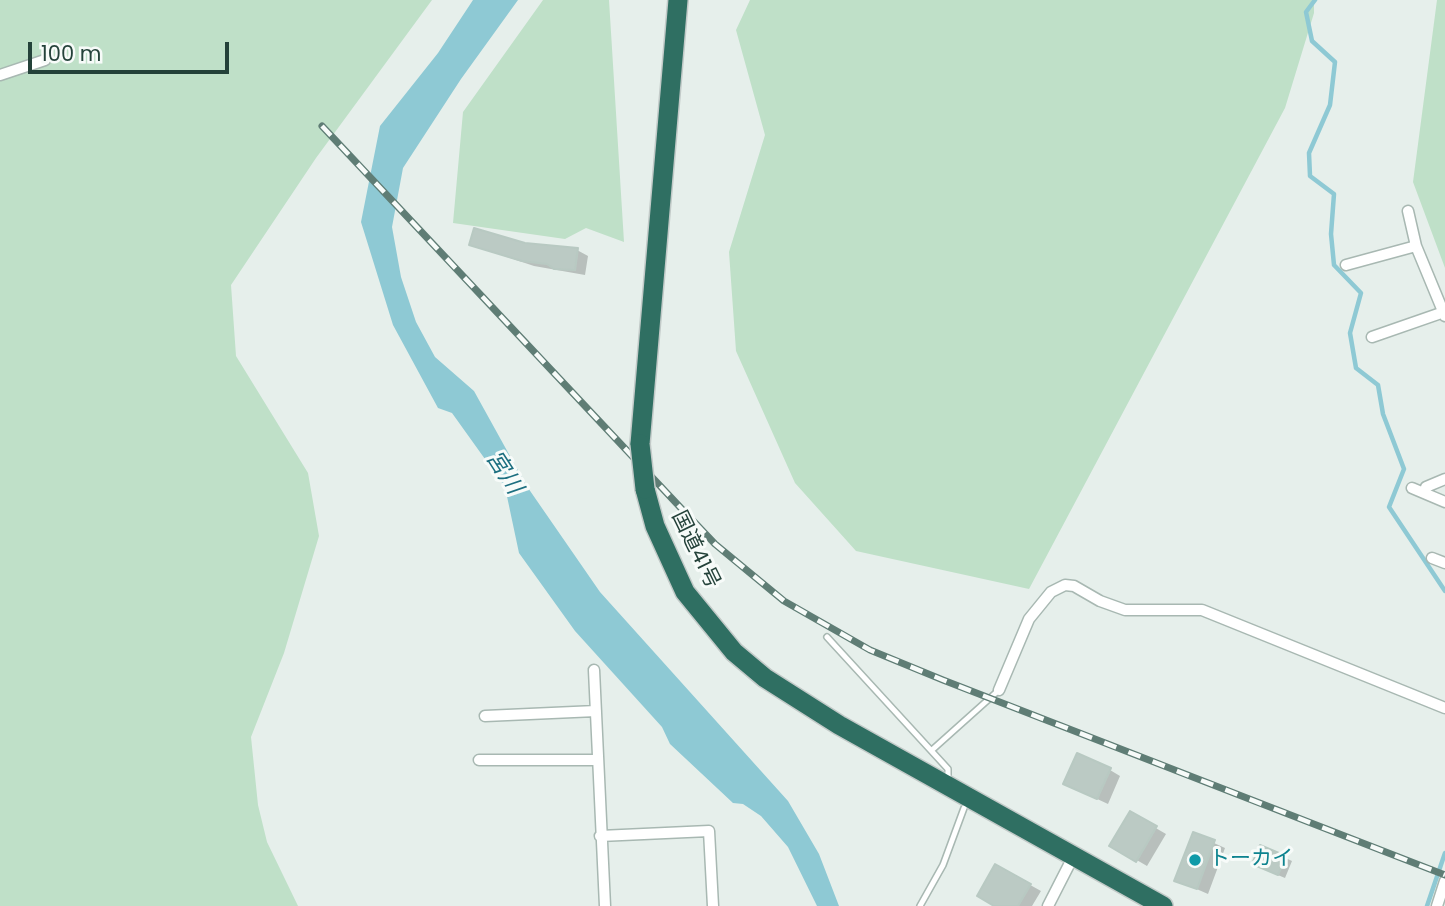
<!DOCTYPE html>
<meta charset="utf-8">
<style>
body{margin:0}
#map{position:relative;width:1445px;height:906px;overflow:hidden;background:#e6efeb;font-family:Poppins,sans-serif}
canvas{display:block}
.scale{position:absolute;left:28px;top:42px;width:201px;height:32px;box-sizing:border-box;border:4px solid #24423a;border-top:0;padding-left:9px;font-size:21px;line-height:24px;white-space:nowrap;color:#24423a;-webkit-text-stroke:5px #f7fbf9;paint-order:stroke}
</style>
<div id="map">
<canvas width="1445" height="906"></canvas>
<div class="scale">100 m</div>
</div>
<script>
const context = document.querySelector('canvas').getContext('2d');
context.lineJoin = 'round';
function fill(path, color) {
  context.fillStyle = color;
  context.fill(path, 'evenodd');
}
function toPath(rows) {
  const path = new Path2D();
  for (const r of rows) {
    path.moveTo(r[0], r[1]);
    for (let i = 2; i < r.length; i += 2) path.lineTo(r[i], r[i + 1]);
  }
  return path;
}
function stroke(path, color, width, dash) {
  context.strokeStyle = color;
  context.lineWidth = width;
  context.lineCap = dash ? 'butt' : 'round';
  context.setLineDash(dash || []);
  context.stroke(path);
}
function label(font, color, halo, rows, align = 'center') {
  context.font = font + ' Poppins,"Noto Sans JP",sans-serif';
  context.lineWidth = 6;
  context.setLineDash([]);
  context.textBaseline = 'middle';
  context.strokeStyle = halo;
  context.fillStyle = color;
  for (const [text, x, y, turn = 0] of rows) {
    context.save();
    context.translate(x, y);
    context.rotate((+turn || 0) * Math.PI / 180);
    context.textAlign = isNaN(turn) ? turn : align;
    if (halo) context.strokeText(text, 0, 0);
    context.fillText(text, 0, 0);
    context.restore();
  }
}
fill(toPath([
 [0,0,432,0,316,158,231,285,236,356,308,473,319,536,284,653,251,737,258,805,267,842,298,906,0,906],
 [543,0,609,0,624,242,586,228,565,239,453,223,463,112],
 [750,0,1314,0,1314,13,1285,108,1029,589,856,551,795,483,736,351,729,252,765,135,736,30],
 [1437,0,1445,0,1445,268,1413,182]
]), '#bfe0c8');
fill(toPath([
 [473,0,518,0,461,79,403,168,392,227,401,277,416,322,435,357,474,391,526,485,600,592,788,801,819,854,839,906,817,906,788,847,761,816,743,804,733,803,670,744,662,727,575,631,519,553,505,487,452,413,438,408,393,325,361,222,380,126,438,53]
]), '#8ec9d4');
fill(toPath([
 [471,245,577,250,588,256,585,275,534,266],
 [1110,770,1120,776,1108,804,1065,784],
 [1130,813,1166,834,1147,866,1111,845],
 [1194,834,1225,848,1208,894,1176,880],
 [1261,847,1292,861,1285,878,1261,868],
 [996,866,1041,891,1032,906,998,906]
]), '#0003');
stroke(toPath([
 [1315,0,1306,12,1312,41,1335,62,1330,105,1309,153,1310,176,1334,194,1331,234,1334,265,1361,293,1350,333,1356,368,1378,385,1383,414,1404,469,1389,507,1445,591],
 [1427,906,1445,853]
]), '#8ec9d4', 4.5);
const building = toPath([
 [474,228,525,243,578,248,575,270,554,269,547,264,522,261,469,245,474,228],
 [1077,753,1111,768,1097,799,1063,784,1077,753],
 [1130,811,1157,826,1136,862,1109,846,1130,811],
 [1193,832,1215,840,1197,889,1174,881,1193,832],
 [1260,845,1286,856,1278,875,1252,864,1260,845],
 [995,864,1031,884,1018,906,994,906,977,896,995,864]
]);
fill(building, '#bbcac4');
stroke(building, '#b8c9c2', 2);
const lane = toPath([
 [827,637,948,769,948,779],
 [932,750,999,690],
 [920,906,943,865,964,808]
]);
const street = toPath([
 [0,75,45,60],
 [1408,211,1416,246,1445,316],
 [1346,265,1416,246],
 [1372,337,1444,312],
 [1412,488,1445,502],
 [1425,493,1426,487,1445,479],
 [1432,558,1445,563],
 [594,670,605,906],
 [999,690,1029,619,1051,592,1065,585,1074,586,1100,601,1125,610,1202,610,1445,708],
 [485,716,596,711],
 [479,760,598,760],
 [600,836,709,831,713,906],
 [1048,906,1073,857],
 [1437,906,1445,881]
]);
const highway = toPath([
 [640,444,678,0],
 [645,489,655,526,685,592,734,652,765,678,839,725,1163,906]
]);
stroke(lane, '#a8b8b2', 8);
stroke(street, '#a8b8b2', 13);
stroke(highway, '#c2cac8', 22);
stroke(lane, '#fff', 5);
stroke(street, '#fff', 10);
stroke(highway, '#2f6f62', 19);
const rail = toPath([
 [322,126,679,506,715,544,784,601,870,650,943,680,1445,875]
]);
stroke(rail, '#5f7d75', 7);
stroke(rail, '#f7fbf9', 4.5, [13]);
const highwayBridge = toPath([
 [640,444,645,489]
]);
stroke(highwayBridge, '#c2cac8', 22, []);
stroke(highwayBridge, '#2f6f62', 19);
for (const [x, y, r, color] of [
 [1195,860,7,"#0f9aa8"]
]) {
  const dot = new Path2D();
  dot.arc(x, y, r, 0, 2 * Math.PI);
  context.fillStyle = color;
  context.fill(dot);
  stroke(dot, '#f7fbf9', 2.5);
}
label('21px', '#24423a', '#f7fbf9', [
 ["国道41号",695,550,64]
]);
label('21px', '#0d838f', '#f7fbf9', [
 ["トーカイ",1209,860]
], 'left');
label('italic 23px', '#1c6f80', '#f7fbf9', [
 ["宮川",503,473,57]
]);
</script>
